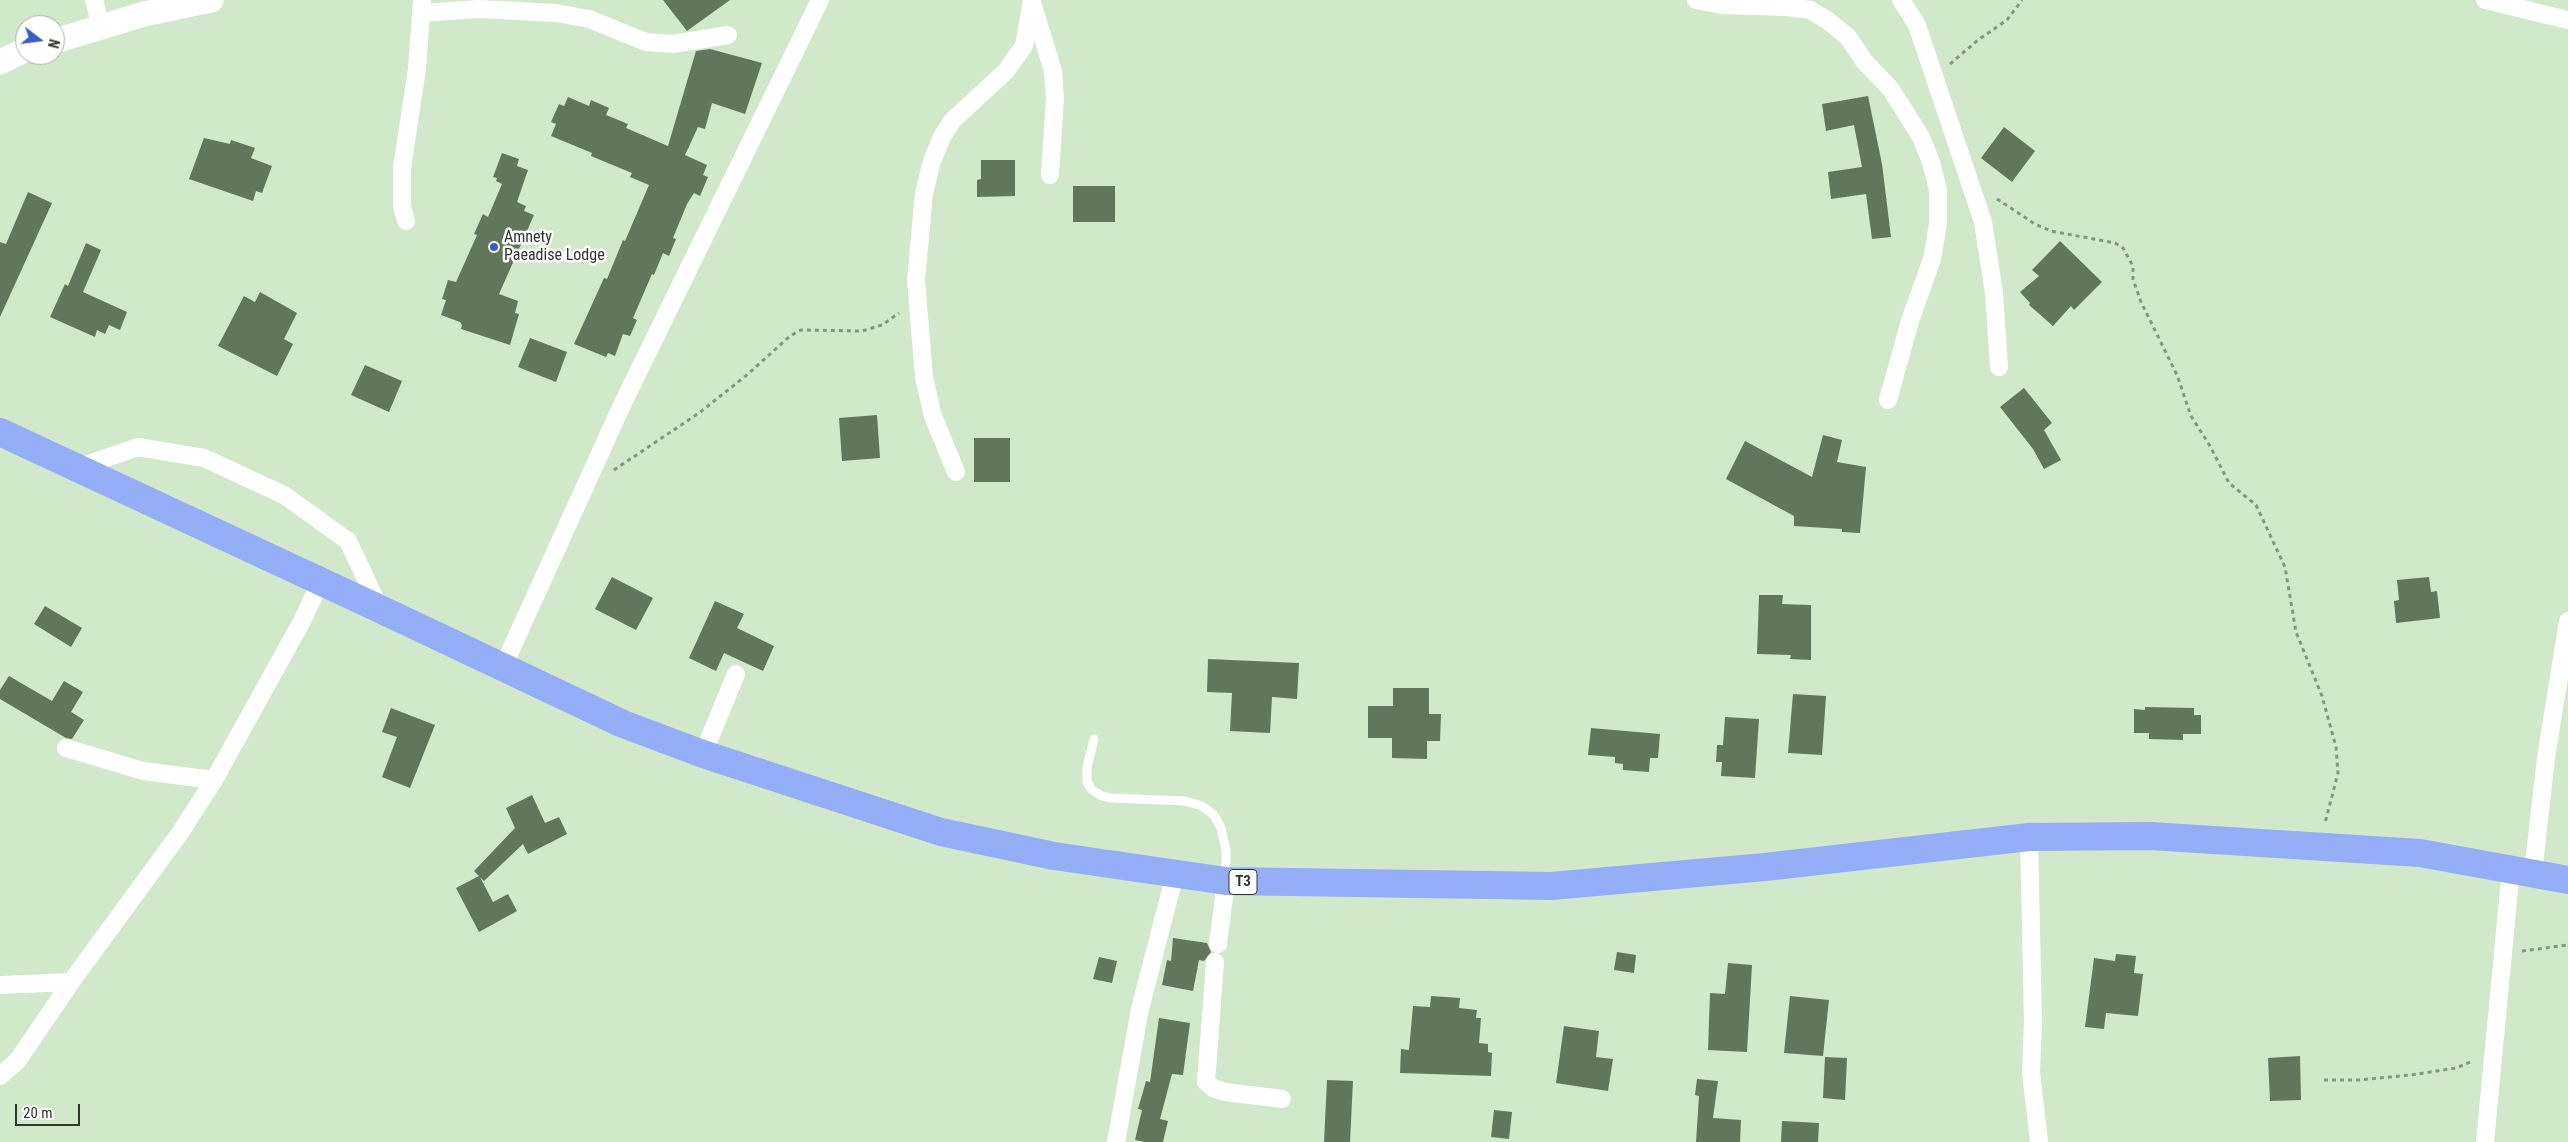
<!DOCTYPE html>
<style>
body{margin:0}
#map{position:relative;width:2568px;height:1142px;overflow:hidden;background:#d1e8cb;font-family:"Roboto Condensed",sans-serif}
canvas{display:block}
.north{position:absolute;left:15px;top:15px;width:50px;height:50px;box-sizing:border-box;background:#fff;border:1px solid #abafab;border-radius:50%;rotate:105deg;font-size:14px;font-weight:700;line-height:20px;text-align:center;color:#2e372c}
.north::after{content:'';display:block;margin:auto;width:18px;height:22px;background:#3c58cb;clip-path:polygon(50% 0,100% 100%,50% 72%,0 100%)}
.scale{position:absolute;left:15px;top:1104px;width:65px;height:22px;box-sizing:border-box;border:2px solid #2e372c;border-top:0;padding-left:6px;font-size:15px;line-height:18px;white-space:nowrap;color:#2e372c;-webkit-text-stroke:4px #fff;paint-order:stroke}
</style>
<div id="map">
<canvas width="2568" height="1142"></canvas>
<div class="north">N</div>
<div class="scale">20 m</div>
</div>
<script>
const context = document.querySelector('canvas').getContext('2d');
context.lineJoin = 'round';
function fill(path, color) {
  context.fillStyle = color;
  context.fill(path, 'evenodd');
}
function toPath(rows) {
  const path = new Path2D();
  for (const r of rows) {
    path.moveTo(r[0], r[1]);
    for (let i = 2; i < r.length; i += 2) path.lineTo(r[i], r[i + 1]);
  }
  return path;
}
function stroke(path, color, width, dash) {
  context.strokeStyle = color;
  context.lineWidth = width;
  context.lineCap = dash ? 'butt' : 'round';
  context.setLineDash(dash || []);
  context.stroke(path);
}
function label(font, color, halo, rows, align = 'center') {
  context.font = font + ' "Roboto Condensed",sans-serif';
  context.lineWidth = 5;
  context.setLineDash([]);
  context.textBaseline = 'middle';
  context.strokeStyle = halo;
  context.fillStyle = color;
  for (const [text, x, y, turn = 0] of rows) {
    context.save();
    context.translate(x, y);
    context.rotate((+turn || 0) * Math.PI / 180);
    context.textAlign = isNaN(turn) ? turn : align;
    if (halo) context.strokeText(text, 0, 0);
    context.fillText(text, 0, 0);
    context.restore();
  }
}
fill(toPath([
 [663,0,730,0,687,31],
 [710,49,762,63,745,114,712,103,705,129,698,127,685,155,707,165,703,175,708,177,700,196,694,193,687,204,673,238,676,239,669,256,663,253,654,275,652,274,633,318,637,320,630,336,623,334,615,356,608,353,606,357,574,344,604,278,607,279,623,240,625,241,649,185,630,177,632,173,591,156,592,153,551,136,556,124,551,122,559,104,564,106,568,97,589,106,591,100,609,108,606,115,628,124,626,128,668,146,696,51],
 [1868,96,1882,164,1891,237,1872,239,1866,194,1831,199,1828,172,1862,167,1854,125,1826,131,1822,104],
 [2004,127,2035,151,2012,182,1981,158],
 [204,138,230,144,231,140,255,148,251,158,272,166,262,193,256,191,253,201,189,179],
 [502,153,519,159,517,166,528,170,517,202,526,206,524,211,534,215,499,294,518,301,515,313,519,314,510,345,461,329,462,325,460,322,441,315,446,300,442,299,448,280,456,282,477,235,474,234,483,214,488,217,502,184,496,181,497,178,493,177],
 [981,160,1015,160,1015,196,977,197,977,180,981,179],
 [1073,186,1115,186,1115,222,1073,222],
 [28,192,52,203,0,317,0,242,6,244],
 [2060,241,2102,282,2074,310,2071,306,2053,326,2029,305,2030,303,2020,292,2039,276,2032,270],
 [86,243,101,250,83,292,127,312,120,330,109,325,105,334,97,330,95,337,50,317,65,284,68,286],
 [260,292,297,313,284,339,293,344,277,376,218,346,244,296,255,302],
 [530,338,567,352,556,382,518,367],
 [365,365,402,381,389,412,351,395],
 [2024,388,2052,423,2044,430,2061,460,2044,469,2033,449,2000,407],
 [877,415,880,458,842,461,839,418],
 [1823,435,1842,440,1837,462,1866,467,1860,533,1842,532,1842,529,1794,526,1794,516,1726,479,1745,441,1812,477],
 [974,438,1010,438,1010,482,974,482],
 [612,577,653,598,636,630,595,609],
 [2429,577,2431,592,2437,591,2440,618,2396,623,2394,601,2399,600,2397,580],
 [1759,595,1783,595,1782,604,1811,605,1811,660,1790,659,1791,655,1757,654],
 [715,601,744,614,737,628,774,646,763,671,724,653,716,671,689,658],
 [45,606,82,628,71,647,34,624],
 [1208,659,1299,663,1297,699,1272,697,1270,733,1230,731,1232,693,1207,692],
 [9,676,52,701,64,681,83,692,71,712,84,720,72,739,66,738,0,699,0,690],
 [1393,688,1429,688,1429,714,1441,714,1440,741,1427,741,1427,759,1392,758,1392,738,1368,738,1368,706,1393,706],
 [1793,694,1826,696,1822,755,1788,753],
 [2145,707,2194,708,2194,715,2201,715,2201,734,2183,734,2183,740,2149,739,2149,733,2134,733,2134,709,2145,710],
 [391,708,435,725,410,788,382,777,397,737,382,732],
 [1725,717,1759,719,1755,778,1721,776,1722,762,1716,762,1717,745,1723,745],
 [1591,728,1660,734,1658,758,1650,758,1649,772,1623,770,1623,764,1615,763,1615,757,1588,755],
 [532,795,545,823,559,817,567,834,528,854,523,844,484,881,480,877,493,902,508,894,517,911,479,932,456,888,479,876,474,871,515,828,506,808],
 [1173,938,1207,943,1211,952,1204,961,1199,960,1193,991,1162,985,1167,960,1171,961],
 [1617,952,1636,955,1634,973,1614,970],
 [2116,954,2136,956,2134,973,2143,974,2138,1016,2106,1013,2104,1029,2085,1027,2094,958,2115,961],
 [1099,957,1117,961,1112,983,1093,979],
 [1728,963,1752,965,1747,1052,1708,1050,1710,993,1725,994],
 [1431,996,1460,998,1459,1008,1477,1010,1476,1018,1481,1018,1479,1043,1488,1044,1488,1052,1492,1053,1491,1076,1400,1073,1401,1049,1409,1050,1413,1006,1430,1007],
 [1790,996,1829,1000,1823,1056,1784,1053],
 [1159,1018,1190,1023,1183,1075,1172,1074,1160,1119,1168,1121,1163,1142,1145,1142,1135,1140,1142,1110,1138,1109,1146,1081,1150,1082],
 [1564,1026,1599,1031,1596,1057,1613,1059,1608,1091,1556,1083],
 [2300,1056,2301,1100,2270,1101,2268,1058],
 [1825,1057,1847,1058,1845,1100,1823,1098],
 [1697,1079,1718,1081,1713,1118,1741,1120,1740,1142,1696,1142,1699,1096,1695,1095],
 [1327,1080,1353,1081,1350,1142,1324,1142],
 [1494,1110,1512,1112,1509,1139,1491,1137],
 [1782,1121,1819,1123,1818,1142,1781,1142]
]), '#62765d');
stroke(toPath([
 [1950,64,1978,40,2007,20,2022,0],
 [1997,199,2035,224,2051,231,2115,243,2123,248,2133,266,2133,279,2141,302,2177,375,2191,416,2210,446,2229,483,2256,505,2285,567,2296,632,2322,696,2336,747,2338,773,2325,823],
 [614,470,699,413,748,374,790,336,801,330,862,331,882,325,899,313],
 [2522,951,2568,945],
 [2324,1080,2358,1080,2411,1075,2456,1068,2473,1061]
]), '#869681', 3, [4, 4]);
stroke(toPath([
 [1094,739,1087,767,1087,782,1092,790,1102,796,1111,798,1185,801,1202,806,1214,815,1221,828,1226,850,1226,878]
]), '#fff', 9);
stroke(toPath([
 [94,0,101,27],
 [1696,0,1721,5,1787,7,1810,10,1827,20,1848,37,1864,61,1890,88,1921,137,1931,162,1938,190,1938,224,1932,259,1910,321,1888,400],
 [1901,0,1917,25,1983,222,1994,293,1999,367],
 [2485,0,2568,20],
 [1033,6,1053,71,1055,98,1050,175],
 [421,13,479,9,556,13,589,19,646,42,673,44,728,35],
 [406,221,402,206,402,168,417,69,422,0],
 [77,468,138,447,204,458,284,495,348,541,380,609],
 [956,472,933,416,924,377,916,280,924,193,932,161,942,137,952,121,1006,71,1024,46,1032,0],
 [503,667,622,405,820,0],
 [66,748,143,771,214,780],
 [703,754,736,674],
 [2029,837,2033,1022,2031,1072,2039,1142],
 [2533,873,2546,758,2568,621],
 [1218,944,1226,881],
 [1215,962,1206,1082,1213,1088,1225,1092,1282,1099],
 [0,985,71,982],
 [0,1076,18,1060,71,982,180,833,214,780,301,623,321,581],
 [1116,1142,1140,1009,1175,874],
 [2485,1142,2511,869]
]), '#fff', 18);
stroke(toPath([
 [55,41,144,14,211,0],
 [0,62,25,50]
]), '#fff', 25);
stroke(toPath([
 [0,432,380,609,623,724,703,754,941,832,1054,856,1226,881,1551,886,1765,867,2029,837,2150,836,2420,853,2568,880]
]), '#94aef7', 28);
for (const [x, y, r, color] of [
 [494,247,5,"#3c58cb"]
]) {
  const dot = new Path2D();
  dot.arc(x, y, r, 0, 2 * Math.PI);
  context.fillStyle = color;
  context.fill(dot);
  stroke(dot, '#fff', 2);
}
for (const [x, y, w] of [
 [1243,882,28]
]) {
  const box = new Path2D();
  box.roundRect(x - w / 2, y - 12.5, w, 25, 4);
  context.fillStyle = '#fff';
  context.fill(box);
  stroke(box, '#2e372c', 1);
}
label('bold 15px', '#2e372c', null, [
 ["T3",1243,882]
]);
label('16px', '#2e372c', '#fff', [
 ["Amnety",504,238],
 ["Paeadise Lodge",504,256]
], 'left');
</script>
